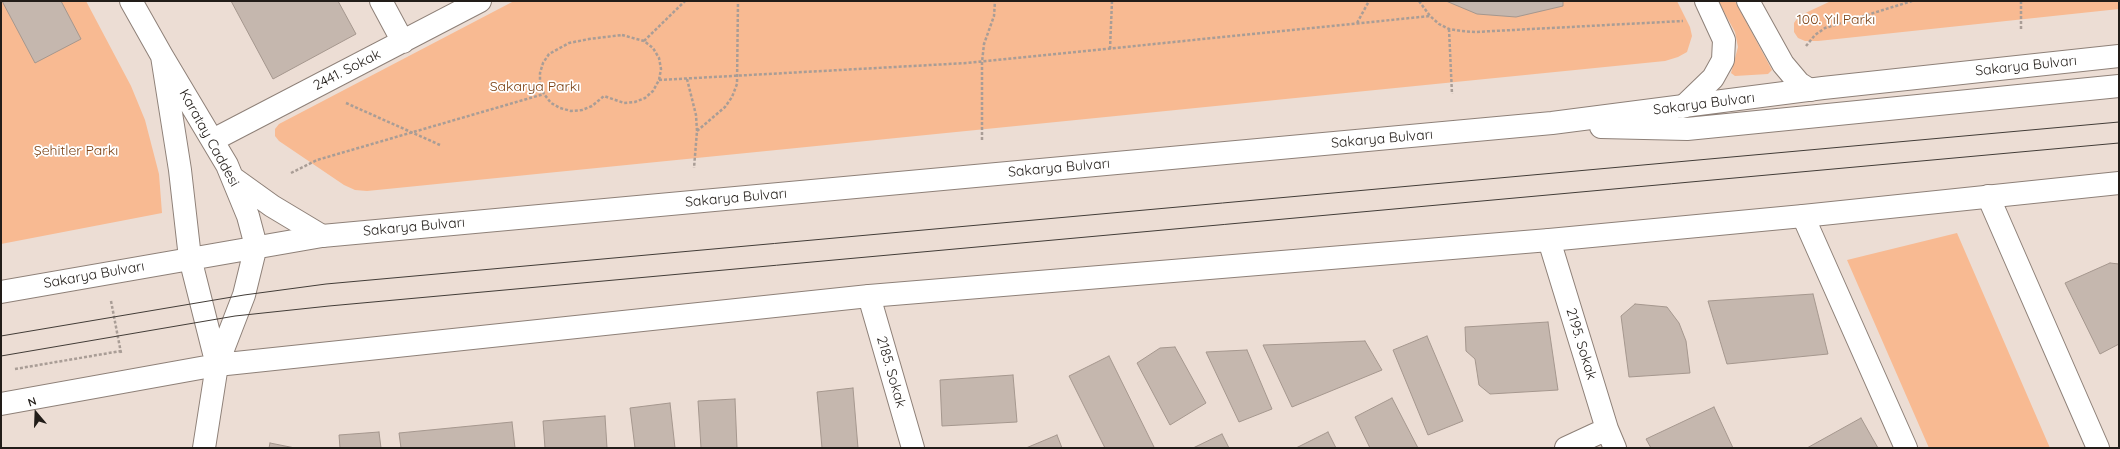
<!DOCTYPE html>
<meta charset="utf-8">
<style>
body{margin:0}
#map{position:relative;width:2120px;height:449px;overflow:hidden;background:#ecddd4;font-family:Quicksand,sans-serif}
canvas{display:block}
.frame{position:absolute;inset:0;border:2px solid #221d19;pointer-events:none}
.north{position:absolute;left:16px;top:393px;width:40px;height:40px;-webkit-text-stroke:3px #fff;paint-order:stroke;rotate:341deg;font-size:11px;font-weight:700;line-height:16px;text-align:center;color:#221d19}
.north::after{content:'';display:block;margin:auto;width:14px;height:18px;background:#221d19;clip-path:polygon(50% 0,100% 100%,50% 72%,0 100%)}
</style>
<div id="map">
<canvas width="2120" height="449"></canvas>
<div class="frame"></div>
<div class="north">N</div>
</div>
<script>
const context = document.querySelector('canvas').getContext('2d');
context.lineJoin = 'round';
function fill(path, color) {
  context.fillStyle = color;
  context.fill(path, 'evenodd');
}
function toPath(rows) {
  const path = new Path2D();
  for (const r of rows) {
    path.moveTo(r[0], r[1]);
    for (let i = 2; i < r.length; i += 2) path.lineTo(r[i], r[i + 1]);
  }
  return path;
}
function stroke(path, color, width, dash) {
  context.strokeStyle = color;
  context.lineWidth = width;
  context.lineCap = dash ? 'butt' : 'round';
  context.setLineDash(dash || []);
  context.stroke(path);
}
function label(font, color, halo, rows, align = 'center') {
  context.font = font + ' Quicksand,sans-serif';
  context.lineWidth = 3.5;
  context.setLineDash([]);
  context.textBaseline = 'middle';
  context.strokeStyle = halo;
  context.fillStyle = color;
  for (const [text, x, y, turn = 0] of rows) {
    context.save();
    context.translate(x, y);
    context.rotate((+turn || 0) * Math.PI / 180);
    context.textAlign = isNaN(turn) ? turn : align;
    if (halo) context.strokeText(text, 0, 0);
    context.fillText(text, 0, 0);
    context.restore();
  }
}
fill(toPath([
 [1,1,86,1,131,86,145,120,159,174,162,213,1,244],
 [514,1,1677,1,1690,27,1692,36,1687,52,1678,57,1665,61,367,191,355,190,344,185,279,141,275,136,275,129,279,124],
 [1718,1,1735,1,1772,70,1768,74,1735,76,1731,73,1738,47,1735,32],
 [1831,1,2119,1,2119,9,1818,41,1805,41,1798,38,1794,32,1794,23,1799,16],
 [1957,233,2050,448,1929,448,1847,260]
]), '#f8ba92');
const building = toPath([
 [2,1,61,1,81,39,35,63,2,1],
 [231,1,338,1,356,34,273,79,231,1],
 [1446,1,1563,1,1563,6,1516,17,1477,14,1446,1],
 [2110,263,2119,264,2119,344,2100,354,2065,283,2110,263],
 [1813,294,1828,354,1727,364,1708,301,1813,294],
 [1635,304,1667,307,1679,323,1686,341,1690,373,1629,377,1621,316,1635,304],
 [1548,322,1558,390,1490,394,1479,385,1475,359,1466,351,1465,327,1548,322],
 [1427,336,1463,421,1428,435,1393,350,1427,336],
 [1365,341,1382,370,1292,407,1263,345,1365,341],
 [1175,347,1206,403,1170,425,1137,363,1160,348,1175,347],
 [1247,350,1272,409,1239,422,1206,352,1247,350],
 [1109,356,1154,447,1152,448,1105,448,1069,376,1109,356],
 [1013,375,1017,422,942,426,940,380,1013,375],
 [853,388,858,448,822,448,817,392,853,388],
 [1392,398,1418,448,1370,448,1355,417,1392,398],
 [735,399,737,448,701,448,698,401,735,399],
 [670,403,675,448,635,448,630,408,670,403],
 [1714,407,1733,448,1651,448,1646,439,1714,407],
 [605,416,607,448,545,448,543,421,605,416],
 [1861,418,1878,448,1807,448,1861,418],
 [512,422,515,448,401,448,399,433,512,422],
 [379,432,381,448,340,448,339,435,379,432],
 [1328,432,1336,448,1296,448,1328,432],
 [1222,434,1229,448,1193,448,1222,434],
 [1057,435,1062,448,1026,448,1057,435],
 [270,443,295,448,269,448,270,443]
]);
fill(building, '#c5b7ae');
stroke(building, '#a5978e', 1);
const minor = toPath([
 [381,1,403,42],
 [1748,1,1783,64,1799,83,1810,90],
 [1683,107,1713,78,1723,60,1724,40,1706,1],
 [213,140,480,1],
 [1988,196,2098,448],
 [1803,216,1906,448],
 [1549,240,1607,429,1615,448],
 [869,296,913,448],
 [1566,448,1607,429]
]);
const tertiary = toPath([
 [131,1,162,56],
 [233,178,272,206,322,236],
 [190,258,180,170,162,56,227,165,248,216,256,246],
 [204,448,217,365]
]);
const primary = toPath([
 [1601,127,1687,129,2119,86],
 [190,258,217,365],
 [1,292,322,236,1552,123,1823,88,2119,56],
 [217,365,244,295,256,246],
 [1,404,217,365,869,296,1549,240,1803,216,2119,183]
]);
stroke(minor, '#8e8078', 24);
stroke(tertiary, '#8e8078', 24);
stroke(primary, '#8e8078', 24);
stroke(toPath([
 [1419,1,1430,16,1439,24,1449,29,1461,31,1475,32,1683,21],
 [2021,1,2021,31],
 [1357,23,1369,1],
 [1449,29,1452,94],
 [622,35,644,41,653,48,659,58,661,69,659,80,653,91,645,98,635,102,624,103,604,96,592,106,582,110,571,111,560,108,551,103,544,94,540,84,540,73,543,63,549,54,569,43,589,39,622,35],
 [644,41,685,1],
 [1806,46,1815,35,1825,28,1912,1],
 [1110,49,1112,1],
 [687,79,696,115,697,131,694,168],
 [659,80,967,63,1430,16],
 [346,103,440,145],
 [697,131,725,107,732,97,737,84,738,1],
 [982,140,982,62,984,44,994,16,995,1],
 [291,173,317,160,544,94],
 [111,301,121,353],
 [15,369,121,351]
]), '#a99d96', 2.5, [3, 2]);
stroke(minor, '#fff', 22);
stroke(tertiary, '#fff', 22);
stroke(primary, '#fff', 22);
stroke(toPath([
 [1,336,244,295,326,284,2119,122],
 [1,356,235,316,329,306,2119,143]
]), '#423c37', 1);
label('14px', '#7c4214', '#fff', [
 ["100. Yıl Parkı",1836,20],
 ["Sakarya Parkı",535,87],
 ["Şehitler Parkı",76,151]
]);
label('14px', '#221d19', '#fff', [
 ["Sakarya Bulvarı",2026,66,-6],
 ["2441. Sokak",347,70,-27],
 ["Sakarya Bulvarı",1704,104,-7],
 ["Karatay Caddesi",209,138,61],
 ["Sakarya Bulvarı",1382,139,-5],
 ["Sakarya Bulvarı",1059,168,-5],
 ["Sakarya Bulvarı",736,198,-5],
 ["Sakarya Bulvarı",414,227,-5],
 ["Sakarya Bulvarı",94,275,-10],
 ["2195. Sokak",1581,344,73],
 ["2185. Sokak",891,372,74]
]);
</script>
